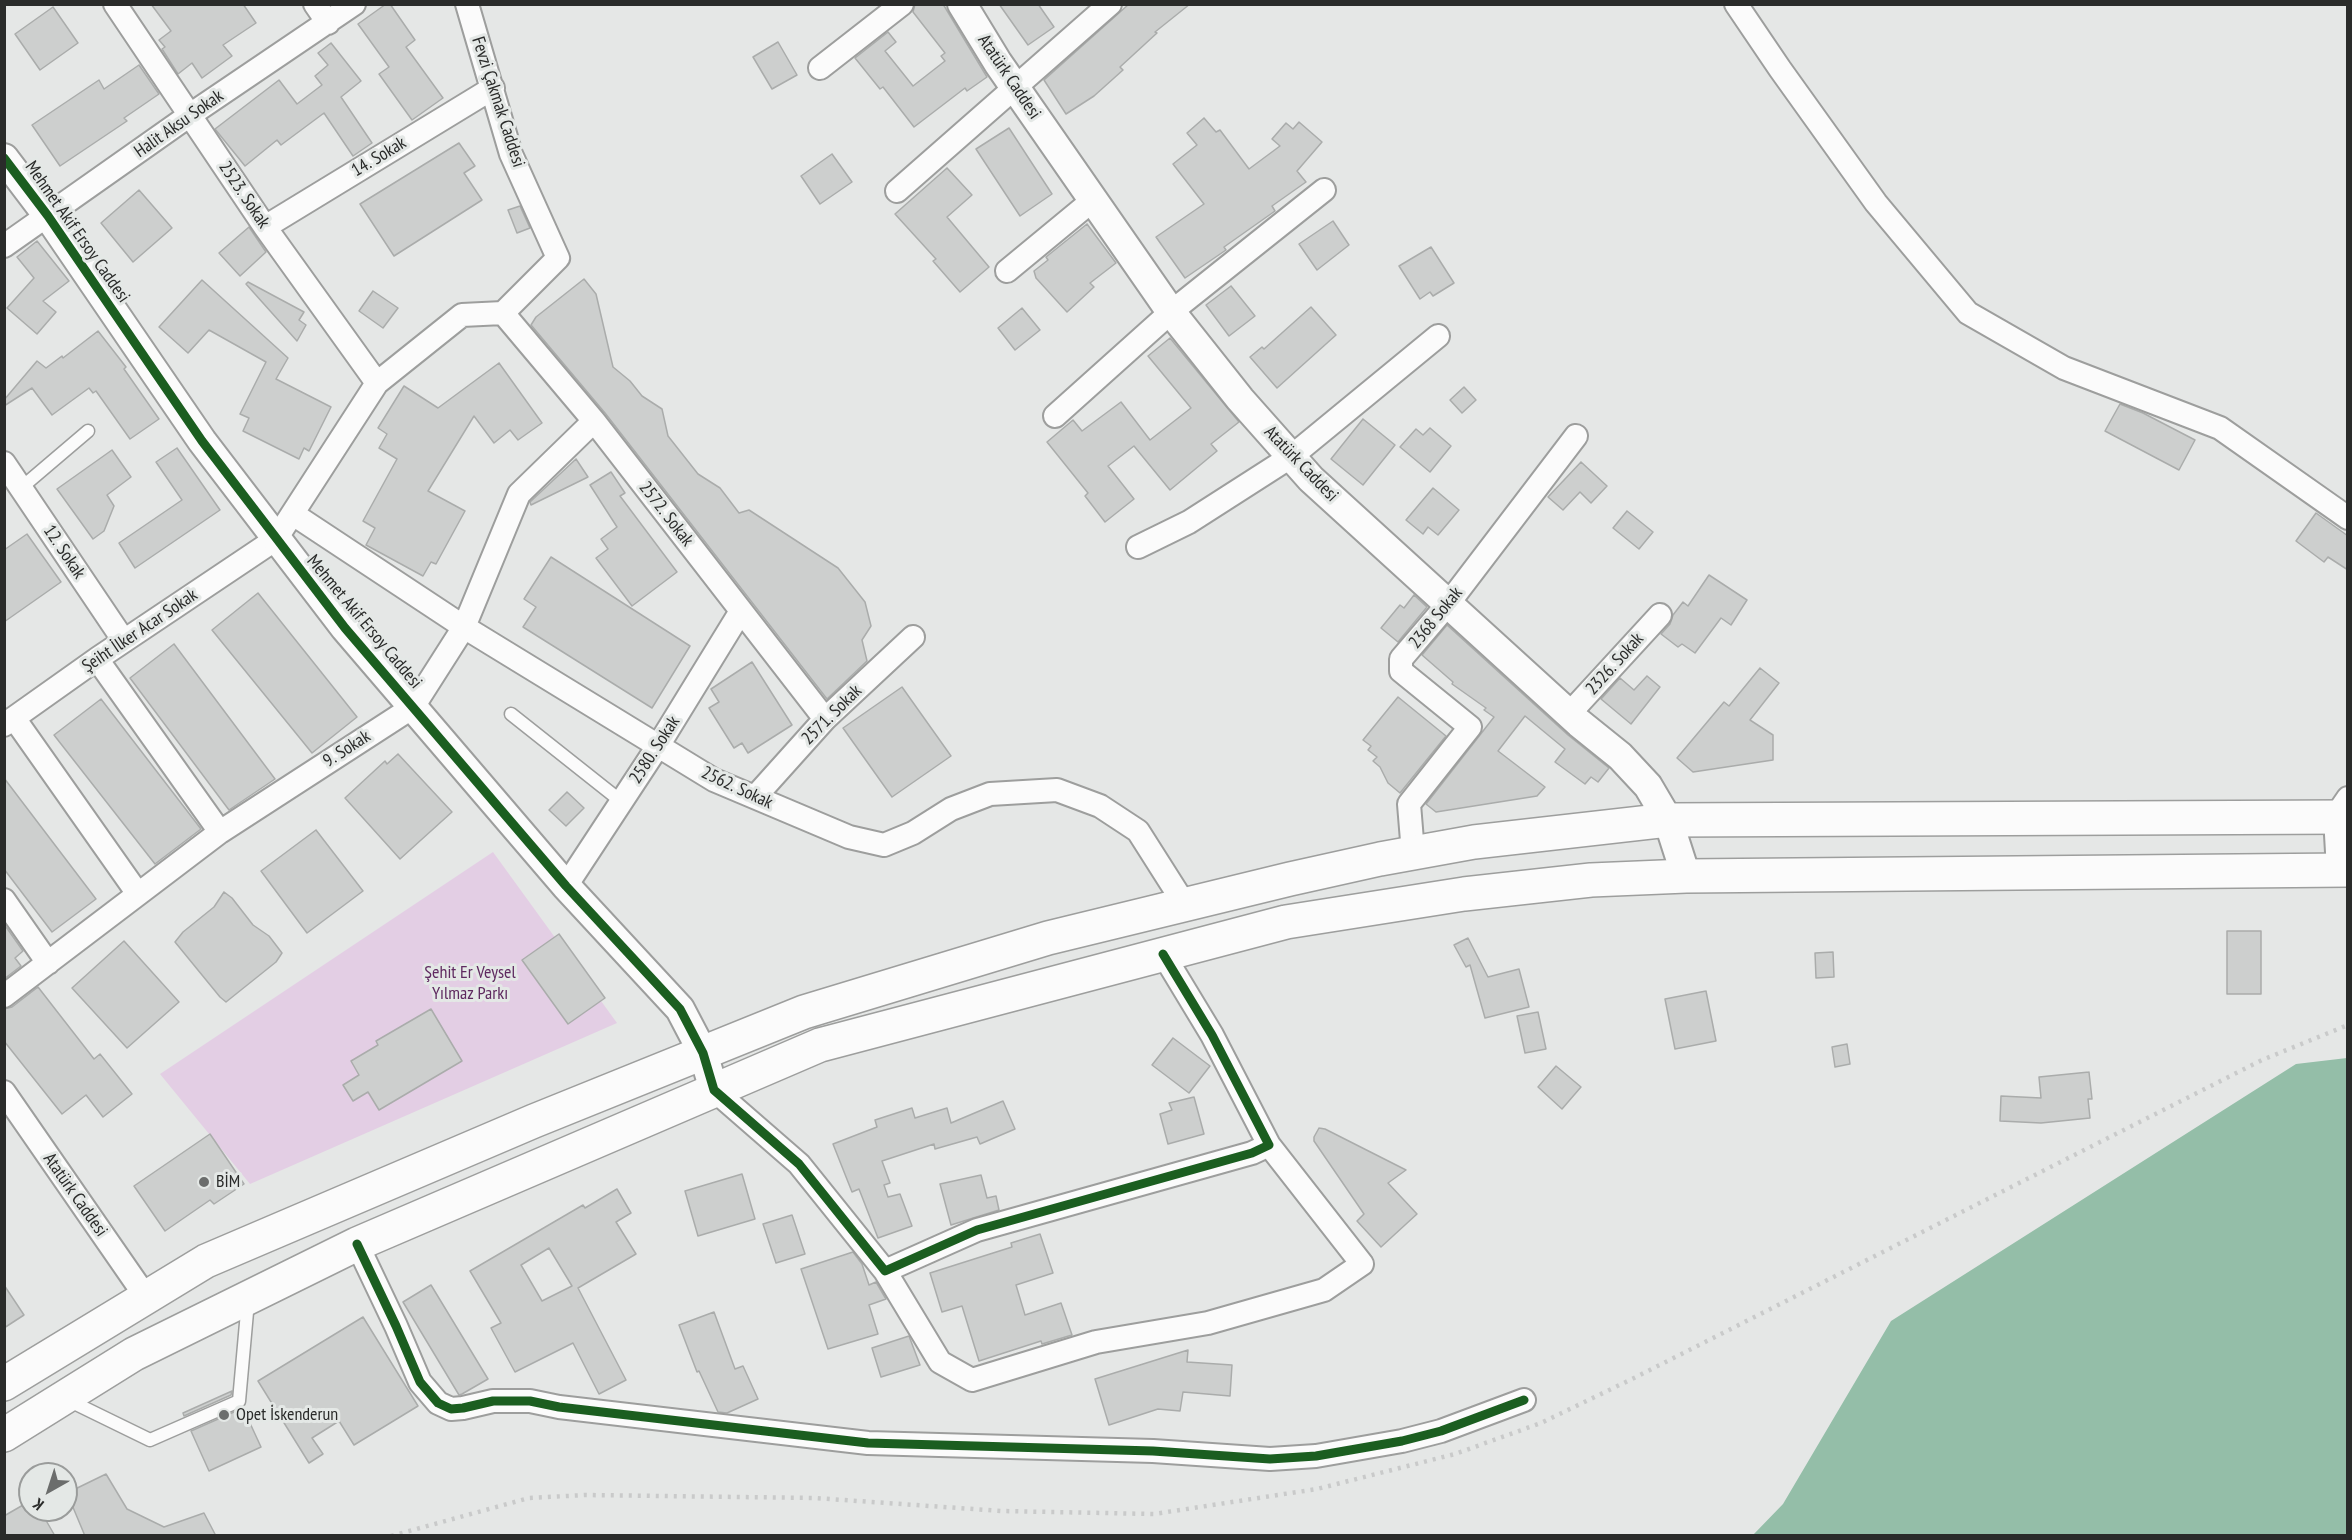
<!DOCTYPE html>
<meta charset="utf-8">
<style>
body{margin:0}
#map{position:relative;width:2352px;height:1540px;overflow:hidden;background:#e5e7e6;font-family:"PT Sans Narrow",sans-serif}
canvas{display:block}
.frame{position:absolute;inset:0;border:6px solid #2a2b2a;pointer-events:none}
.north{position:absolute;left:18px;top:1462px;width:60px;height:60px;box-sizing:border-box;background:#e4e8e6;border:2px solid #9a9c9b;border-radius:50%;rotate:219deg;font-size:16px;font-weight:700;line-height:24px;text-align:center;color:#2a2b2a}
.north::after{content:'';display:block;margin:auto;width:21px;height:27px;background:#6b6d6c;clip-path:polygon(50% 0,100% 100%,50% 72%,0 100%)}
</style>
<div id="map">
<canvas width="2352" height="1540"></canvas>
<div class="frame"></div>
<div class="north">K</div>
</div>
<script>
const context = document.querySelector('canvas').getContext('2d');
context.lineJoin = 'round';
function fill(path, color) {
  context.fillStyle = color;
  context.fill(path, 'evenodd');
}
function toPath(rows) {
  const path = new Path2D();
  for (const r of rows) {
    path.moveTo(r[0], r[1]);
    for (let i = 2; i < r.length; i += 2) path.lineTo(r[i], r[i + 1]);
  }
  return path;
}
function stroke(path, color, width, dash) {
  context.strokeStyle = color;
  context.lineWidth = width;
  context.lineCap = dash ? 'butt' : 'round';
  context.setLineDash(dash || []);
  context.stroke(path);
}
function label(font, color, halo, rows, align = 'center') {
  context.font = font + ' "PT Sans Narrow",sans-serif';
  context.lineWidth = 6;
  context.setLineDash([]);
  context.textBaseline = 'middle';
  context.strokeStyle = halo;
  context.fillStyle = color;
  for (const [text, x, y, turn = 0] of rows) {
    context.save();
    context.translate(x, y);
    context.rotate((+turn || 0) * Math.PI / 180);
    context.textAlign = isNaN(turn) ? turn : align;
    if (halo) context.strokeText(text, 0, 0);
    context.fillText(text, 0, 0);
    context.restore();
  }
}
fill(toPath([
 [493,852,617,1023,250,1184,160,1074]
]), '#e3cee4');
fill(toPath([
 [2347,1058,2347,1535,1753,1535,1783,1504,1891,1321,2296,1064]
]), '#94bea8');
const building = toPath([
 [151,4,243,4,256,23,223,45,232,56,202,78,192,63,178,74,162,49,165,47,159,40,171,31,151,4],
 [386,4,390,4,415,40,406,47,443,98,412,120,379,74,389,67,358,24,386,4],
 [915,4,943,4,987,77,967,91,965,88,914,127,883,87,880,89,855,58,888,32,896,42,885,51,913,86,945,61,941,56,945,53,913,12,915,4],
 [999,4,1038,4,1054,27,1028,45,999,4],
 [1129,4,1190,4,1155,32,1157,33,1120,67,1123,70,1094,96,1066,114,1044,80,1129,4],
 [53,7,78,43,40,70,15,34,53,7],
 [778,42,797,75,772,89,753,57,778,42],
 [331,43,361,81,341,97,372,143,353,156,324,113,281,145,277,140,245,166,215,129,279,80,297,104,322,85,315,76,328,65,318,53,331,43],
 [139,65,159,94,124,118,127,121,60,166,32,125,99,80,104,89,139,65],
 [1204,118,1216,132,1220,130,1249,169,1280,146,1272,139,1286,123,1293,129,1299,122,1322,142,1297,171,1306,182,1272,206,1275,211,1224,247,1226,250,1185,278,1156,237,1204,204,1173,164,1197,145,1187,133,1204,118],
 [1009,128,1052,194,1020,216,976,149,1009,128],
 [459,143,475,166,464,173,482,200,394,256,360,204,459,143],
 [832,154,852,182,820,204,801,176,832,154],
 [947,168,972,195,947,217,989,267,960,292,933,261,936,259,895,214,947,168],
 [139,190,172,228,133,262,101,223,139,190],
 [520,206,530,228,517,233,508,210,520,206],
 [1333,221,1349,245,1317,270,1299,244,1333,221],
 [1087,224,1116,263,1090,283,1094,287,1067,312,1036,278,1034,271,1048,260,1046,257,1087,224],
 [249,227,266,252,240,276,219,253,249,227],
 [37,241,69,281,43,301,56,312,37,334,7,308,34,278,17,257,37,241],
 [1431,247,1454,283,1433,296,1430,292,1420,299,1399,266,1431,247],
 [584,279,596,294,613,367,630,381,642,396,662,409,668,436,698,474,720,488,739,513,749,510,838,568,865,602,871,626,862,640,867,661,827,699,605,413,531,325,536,317,584,279],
 [202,280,288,358,276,379,331,407,309,451,304,448,299,459,243,431,249,418,240,414,266,362,209,330,188,353,159,327,202,280],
 [248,282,304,312,299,320,306,325,297,341,246,284,248,282],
 [1231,286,1255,316,1229,336,1206,305,1231,286],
 [373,291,398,308,383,328,359,311,373,291],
 [1311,307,1336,335,1277,388,1250,357,1262,347,1264,349,1311,307],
 [1022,308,1040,330,1015,350,998,328,1022,308],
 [98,331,126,367,124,369,159,419,130,439,96,391,93,393,89,388,52,415,32,388,4,406,4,400,37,361,46,368,62,356,63,358,98,331],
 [1170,338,1239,422,1211,444,1217,451,1170,490,1134,446,1108,466,1134,499,1105,522,1085,496,1088,493,1047,442,1073,420,1082,431,1121,402,1150,440,1191,408,1148,356,1170,338],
 [499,363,542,423,518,440,510,430,494,443,474,416,428,491,465,511,436,564,431,562,423,576,366,545,375,528,363,521,397,459,379,448,387,434,378,428,404,386,438,408,499,363],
 [1464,387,1476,400,1462,413,1450,400,1464,387],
 [2120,404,2143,413,2195,440,2179,470,2105,431,2120,404],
 [1363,419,1395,445,1363,485,1331,459,1363,419],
 [1430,428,1451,446,1430,472,1400,447,1416,429,1423,435,1430,428],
 [177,448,220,510,135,568,119,543,182,500,156,462,177,448],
 [112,450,131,477,107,495,114,506,104,531,93,539,57,489,112,450],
 [576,459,588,477,531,505,530,502,576,459],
 [1581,462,1607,486,1591,503,1580,492,1563,510,1548,497,1581,462],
 [611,472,625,493,620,496,677,572,632,606,596,558,608,549,601,539,617,527,590,485,611,472],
 [1433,488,1459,510,1438,535,1428,527,1423,534,1406,520,1433,488],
 [1627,511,1653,532,1639,549,1613,528,1627,511],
 [2316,513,2348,536,2348,570,2328,557,2324,562,2296,541,2316,513],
 [27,534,61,582,4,622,4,550,27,534],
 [551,557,690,646,652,708,523,627,536,607,524,599,551,557],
 [1709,575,1747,600,1731,625,1721,618,1695,653,1682,644,1678,647,1661,634,1670,624,1673,615,1683,602,1688,606,1709,575],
 [258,593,357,717,312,753,212,630,258,593],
 [1414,595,1427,607,1398,642,1381,628,1400,605,1404,608,1414,595],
 [1447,625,1568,735,1609,768,1598,782,1591,777,1585,784,1555,762,1565,749,1525,716,1498,751,1545,787,1537,796,1436,812,1426,804,1494,717,1484,710,1486,708,1452,684,1453,682,1422,655,1447,625],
 [174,644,275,779,229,810,130,678,174,644],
 [752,662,792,725,748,753,742,743,734,748,709,708,719,702,711,689,752,662],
 [1760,668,1779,683,1750,720,1773,735,1773,760,1693,772,1677,758,1724,702,1729,706,1760,668],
 [1647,676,1660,687,1631,724,1601,699,1620,678,1634,690,1647,676],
 [902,687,951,756,892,797,843,728,902,687],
 [1398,697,1446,736,1400,793,1388,783,1380,767,1373,761,1377,757,1368,750,1371,746,1363,740,1398,697],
 [101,699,201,829,155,864,54,735,101,699],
 [398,754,452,812,400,859,345,798,385,761,387,764,398,754],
 [4,778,96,899,52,932,4,869,4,778],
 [567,792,584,808,566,826,549,810,567,792],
 [316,830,363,891,307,933,261,871,316,830],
 [224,892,232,898,253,925,269,936,282,953,276,962,226,1002,220,997,175,942,183,932,214,907,224,892],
 [4,924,23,951,15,958,21,966,4,979,4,924],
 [2227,931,2261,931,2261,994,2227,994,2227,931],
 [559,934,605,998,568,1024,522,960,559,934],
 [1468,938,1488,977,1519,969,1529,1007,1485,1018,1470,965,1466,967,1454,945,1468,938],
 [124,941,179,1002,127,1048,72,988,124,941],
 [1833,952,1834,977,1816,978,1815,953,1833,952],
 [38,987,94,1059,100,1054,132,1094,103,1117,86,1095,62,1114,4,1041,4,1009,12,1007,38,987],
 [1706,991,1716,1041,1675,1049,1665,999,1706,991],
 [431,1009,462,1061,379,1110,368,1092,353,1101,343,1085,359,1075,351,1061,378,1045,376,1041,431,1009],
 [1538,1012,1546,1049,1525,1053,1517,1016,1538,1012],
 [1173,1038,1210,1066,1189,1093,1152,1065,1173,1038],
 [1847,1044,1850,1064,1835,1067,1832,1047,1847,1044],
 [1556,1066,1581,1087,1562,1109,1538,1087,1556,1066],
 [2089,1072,2092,1099,2088,1099,2090,1118,2041,1123,2000,1121,2001,1096,2041,1098,2039,1077,2089,1072],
 [1194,1097,1204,1134,1168,1144,1160,1114,1172,1110,1169,1103,1194,1097],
 [1003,1101,1015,1129,980,1144,977,1137,935,1149,934,1144,882,1161,890,1183,884,1185,888,1197,900,1194,912,1226,878,1238,859,1189,852,1192,833,1144,877,1127,875,1120,912,1108,915,1118,947,1108,951,1123,1003,1101],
 [1319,1128,1325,1129,1406,1170,1388,1183,1417,1214,1381,1247,1357,1221,1364,1214,1314,1141,1314,1137,1319,1128],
 [210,1134,244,1184,214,1204,210,1200,165,1231,134,1186,210,1134],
 [742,1174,755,1219,698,1236,685,1191,742,1174],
 [981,1175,987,1198,996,1196,999,1210,951,1225,940,1184,981,1175],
 [617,1189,631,1213,616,1222,636,1254,578,1288,626,1380,599,1394,573,1343,515,1372,491,1328,501,1323,470,1271,583,1205,585,1208,617,1189],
 [549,1248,572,1286,542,1301,521,1265,549,1248],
 [792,1215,805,1254,776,1263,763,1224,792,1215],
 [1040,1234,1053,1273,1016,1285,1025,1315,1061,1303,1072,1335,1042,1344,1041,1341,979,1361,962,1306,942,1312,930,1273,1012,1247,1011,1243,1040,1234],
 [853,1252,862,1264,869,1285,876,1282,886,1299,869,1305,878,1334,828,1349,801,1269,853,1252],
 [4,1285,24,1315,4,1328,4,1285],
 [431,1285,488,1379,462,1394,459,1395,403,1302,431,1285],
 [714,1312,735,1369,743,1366,758,1399,727,1413,718,1412,699,1371,697,1372,679,1325,714,1312],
 [363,1317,418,1406,354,1445,339,1421,312,1438,323,1454,309,1463,258,1381,363,1317],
 [909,1336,920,1365,881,1377,872,1348,909,1336],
 [1188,1350,1187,1362,1232,1365,1230,1396,1183,1392,1180,1411,1158,1409,1109,1425,1095,1379,1188,1350],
 [232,1391,231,1395,184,1416,183,1413,232,1391],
 [243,1408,261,1447,209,1471,191,1431,243,1408],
 [106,1474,127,1509,164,1527,204,1513,216,1536,85,1536,67,1493,106,1474],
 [30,1501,30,1510,40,1510,55,1536,4,1536,4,1516,30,1501]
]);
fill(building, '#cdcfce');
stroke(building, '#aaacab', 1.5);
const service = toPath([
 [21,488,88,431],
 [511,714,622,802],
 [68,1400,150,1440,239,1401,248,1301]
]);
const minor = toPath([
 [115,4,265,227,377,383],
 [315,4,328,23],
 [467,4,511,154,558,258,503,313],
 [1736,4,1780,69,1876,203,1968,313,2064,368,2220,428,2348,518],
 [820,68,902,4],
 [897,191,1110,4],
 [265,227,493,88],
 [4,246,190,115,354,4],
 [1007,271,1093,200],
 [503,313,594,421,825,719],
 [1055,416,1171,312,1324,190],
 [4,463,124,641],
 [293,514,464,627,714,780,849,837,884,845,913,833,951,809,990,794,1057,790,1100,806,1138,831,1185,905],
 [1138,547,1189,522,1292,456,1438,336],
 [97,659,220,832],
 [1569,714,1660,615],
 [14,718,138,894],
 [4,725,97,659,276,539,377,383,462,315,503,313],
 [755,797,825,719,913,637],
 [1413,853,1409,804,1470,727,1401,671,1401,659,1448,604,1576,436],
 [2338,870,2335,817,2348,798],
 [566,886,658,746,741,611],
 [4,900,48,963],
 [4,996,220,832,413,707,464,627,519,494,594,421],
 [714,1090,799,1164,885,1271,977,1230,1252,1153,1269,1145,1212,1035,1163,954],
 [4,1092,146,1297],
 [357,1244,396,1326,420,1382,438,1403,451,1409,463,1408,493,1401,530,1401,559,1407,868,1443,1153,1451,1270,1459,1316,1456,1402,1441,1441,1431,1524,1400],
 [885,1271,940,1362,972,1380,1096,1342,1208,1323,1324,1290,1362,1264,1269,1145]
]);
const tertiary = toPath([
 [962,4,998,63,1171,312,1240,399,1311,479,1579,723,1620,756,1648,786,1668,820,1686,876],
 [4,158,48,216,202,441,345,628,566,886,680,1009,703,1053,714,1090]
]);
const trunk = toPath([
 [4,1384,206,1261,534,1121,804,1012,1048,938,1290,879,1380,859,1474,842,1668,820,2348,817],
 [4,1435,134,1354,357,1244,820,1045,1286,922,1464,894,1591,880,1686,876,2348,870]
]);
stroke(service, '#9d9e9d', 15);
stroke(minor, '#9d9e9d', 26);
stroke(tertiary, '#9d9e9d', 32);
stroke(trunk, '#9d9e9d', 36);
stroke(service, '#fbfbfb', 12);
stroke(minor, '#fbfbfb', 22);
stroke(tertiary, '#fbfbfb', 28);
stroke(trunk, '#fbfbfb', 33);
stroke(toPath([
 [391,1536,529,1498,586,1495,815,1498,1001,1511,1154,1514,1317,1489,1455,1454,1541,1423,1634,1378,2262,1060,2348,1025]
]), '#c9caca', 4.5, [3, 6]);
stroke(toPath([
 [4,158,48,216,202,441,345,628,566,886,680,1009,703,1053,714,1090,799,1164,885,1271,977,1230,1252,1153,1269,1145,1212,1035,1163,954],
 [357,1244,396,1326,420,1382,438,1403,451,1409,463,1408,493,1401,530,1401,559,1407,868,1443,1153,1451,1270,1459,1316,1456,1402,1441,1441,1431,1524,1400]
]), '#1b5e20', 9);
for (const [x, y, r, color] of [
 [204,1182,6,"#6b6d6c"],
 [224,1415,6,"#6b6d6c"]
]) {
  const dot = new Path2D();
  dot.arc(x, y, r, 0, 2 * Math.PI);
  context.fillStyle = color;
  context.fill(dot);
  stroke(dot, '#e4e8e6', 2);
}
label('18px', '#2a2b2a', '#e4e8e6', [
 ["Atatürk Caddesi",1009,77,56],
 ["Fevzi Çakmak Caddesi",498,102,72],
 ["Halit Aksu Sokak",179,124,-35],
 ["14. Sokak",379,157,-31],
 ["2523. Sokak",244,195,56],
 ["Mehmet Akif Ersoy Caddesi",77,232,55],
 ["Atatürk Caddesi",1301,464,46],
 ["2572. Sokak",666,514,52],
 ["12. Sokak",64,552,56],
 ["2368 Sokak",1436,618,-51],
 ["Mehmet Akif Ersoy Caddesi",364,622,50],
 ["Şeiht İlker Acar Sokak",140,631,-34],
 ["2326. Sokak",1615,664,-48],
 ["2571. Sokak",832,715,-45],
 ["9. Sokak",347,749,-33],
 ["2580. Sokak",655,750,-57],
 ["2562. Sokak",737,788,25],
 ["Atatürk Caddesi",75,1195,55]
]);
label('18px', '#5f2a60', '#e4e8e6', [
 ["Şehit Er Veysel",470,973],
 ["Yılmaz Parkı",470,994]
]);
label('18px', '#2a2b2a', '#e4e8e6', [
 ["BİM",216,1182],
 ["Opet İskenderun",236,1415]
], 'left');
</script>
